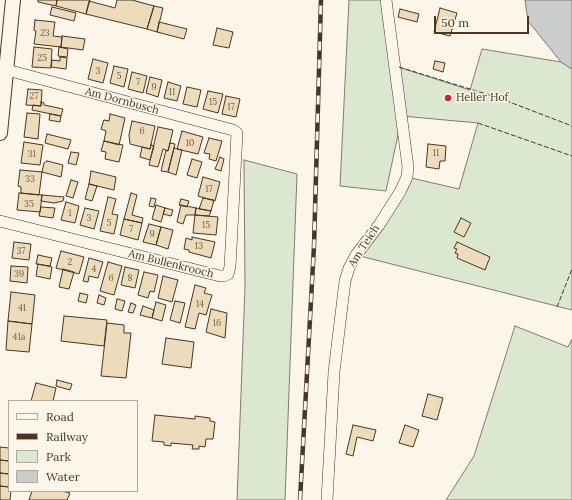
<!DOCTYPE html>
<style>
body{margin:0}
#map{position:relative;width:572px;height:500px;overflow:hidden;background:#fbf6e9;font-family:Lora,serif}
canvas{display:block}
.legend{position:absolute;left:8px;top:400px;width:130px;height:92px;box-sizing:border-box;background:#fbf6e9;border:1px solid #b4a999;margin:0;padding:5px 7px;list-style:none;font-size:12px;color:#4a3520}
.legend li{display:flex;align-items:center;gap:8px;height:20px}
.legend b{width:20px;border:1px solid #b4a999}
.scale{position:absolute;left:434px;top:16px;width:95px;height:18px;box-sizing:border-box;border:2px solid #4a3520;border-top:0;padding-left:5px;font-size:12px;line-height:14px;white-space:nowrap;color:#4a3520;-webkit-text-stroke:3px #fbf6e9;paint-order:stroke}
</style>
<div id="map">
<canvas width="572" height="500"></canvas>
<ul class="legend">
<li><b style="height:5px;background:#fbf6e9"></b>Road</li>
<li><b style="height:5px;background:#4a3520"></b>Railway</li>
<li><b style="height:11px;background:#dce7d0"></b>Park</li>
<li><b style="height:11px;background:#c9cecd"></b>Water</li>
</ul>
<div class="scale">50 m</div>
</div>
<script>
const context = document.querySelector('canvas').getContext('2d');
context.lineJoin = 'round';
function fill(path, color) {
  context.fillStyle = color;
  context.fill(path, 'evenodd');
}
function toPath(rows) {
  const path = new Path2D();
  for (const r of rows) {
    path.moveTo(r[0], r[1]);
    for (let i = 2; i < r.length; i += 2) path.lineTo(r[i], r[i + 1]);
  }
  return path;
}
function stroke(path, color, width, dash) {
  context.strokeStyle = color;
  context.lineWidth = width;
  context.lineCap = dash ? 'butt' : 'round';
  context.setLineDash(dash || []);
  context.stroke(path);
}
function label(font, color, halo, rows, align = 'center') {
  context.font = font + ' Lora,serif';
  context.lineWidth = 3;
  context.setLineDash([]);
  context.textBaseline = 'middle';
  context.strokeStyle = halo;
  context.fillStyle = color;
  for (const [text, x, y, turn = 0] of rows) {
    context.save();
    context.translate(x, y);
    context.rotate((+turn || 0) * Math.PI / 180);
    context.textAlign = isNaN(turn) ? turn : align;
    if (halo) context.strokeText(text, 0, 0);
    context.fillText(text, 0, 0);
    context.restore();
  }
}
const green = toPath([
 [349,0,386,0,395,66,470,90,482,49,561,62,572,69,572,310,356,255,407,177,459,189,478,123,402,116,386,191,340,186,349,0],
 [244,160,297,174,285,500,237,500,245,287,244,160],
 [515,326,568,347,572,339,572,500,446,500,474,456,515,326]
]);
fill(green, '#dce7d0');
stroke(green, '#887966', 1);
const water = toPath([
 [525,0,572,0,572,69,561,62,528,21,525,0]
]);
fill(water, '#c9cecd');
stroke(water, '#887966', 1);
const building = toPath([
 [38,0,57,0,56,6,38,2,38,0],
 [57,0,90,0,86,14,56,6,57,0],
 [117,0,132,0,154,6,147,29,86,14,89,1,115,8,117,0],
 [154,6,163,8,157,32,147,29,154,6],
 [52,7,76,13,74,21,50,15,52,7],
 [440,8,457,13,450,36,434,32,440,8],
 [400,9,419,14,417,22,398,17,400,9],
 [35,20,55,22,53,36,62,37,61,47,34,44,36,31,34,30,35,20],
 [159,22,187,29,184,39,157,32,159,22],
 [217,28,233,32,229,48,213,45,217,28],
 [62,36,85,39,83,50,61,47,62,36],
 [34,47,52,49,51,68,32,67,34,47],
 [59,47,68,49,67,57,58,56,59,47],
 [60,57,67,58,66,69,51,67,52,60,60,61,60,57],
 [93,59,108,63,103,83,88,79,93,59],
 [435,61,445,63,443,72,433,69,435,61],
 [114,66,128,69,124,87,110,83,114,66],
 [132,72,147,76,143,93,128,89,132,72],
 [150,77,162,80,158,97,146,93,150,77],
 [168,82,181,86,177,101,164,98,168,82],
 [187,87,201,90,197,107,183,104,187,87],
 [28,89,42,90,41,106,26,105,28,89],
 [208,91,223,94,218,113,203,109,208,91],
 [226,96,240,99,236,117,222,114,226,96],
 [41,102,44,103,44,105,63,109,61,116,32,110,33,105,41,106,41,102],
 [27,113,40,114,38,139,24,137,27,113],
 [50,114,61,116,60,122,49,120,50,114],
 [110,114,125,118,119,145,104,141,106,131,101,129,104,120,109,121,110,114],
 [132,121,155,126,150,149,130,144,129,135,132,121],
 [158,127,173,130,168,151,163,149,158,167,149,165,158,127],
 [182,131,203,137,198,154,177,149,182,131],
 [47,134,71,140,68,149,45,143,47,134],
 [209,138,222,141,216,161,209,159,210,154,204,153,209,138],
 [104,141,123,145,119,162,105,159,106,152,101,151,104,141],
 [24,142,43,145,40,165,21,163,24,142],
 [170,143,175,144,168,172,161,171,166,150,168,151,170,143],
 [428,144,446,146,445,161,440,161,439,169,426,167,428,144],
 [151,145,154,146,150,160,140,157,142,147,150,149,151,145],
 [174,148,182,150,176,175,168,172,174,148],
 [71,152,79,153,76,165,68,163,71,152],
 [220,157,224,159,221,171,215,169,220,157],
 [192,159,202,162,197,178,187,175,192,159],
 [47,161,63,165,61,177,42,172,44,163,47,161],
 [20,170,42,172,39,195,21,193,21,187,18,186,20,170],
 [91,171,116,177,114,190,89,184,91,171],
 [203,177,220,182,215,201,198,196,203,177],
 [71,180,78,182,73,198,66,196,71,180],
 [89,184,97,186,92,201,85,199,89,184],
 [19,193,42,195,40,212,17,210,19,193],
 [131,193,137,195,132,215,143,218,142,223,124,219,131,193],
 [42,195,64,197,63,201,54,203,41,201,42,195],
 [108,197,116,199,112,214,118,215,114,234,100,231,108,197],
 [151,198,156,199,154,207,149,206,151,198],
 [203,198,214,200,211,211,199,209,203,198],
 [181,199,189,201,187,207,179,205,181,199],
 [66,202,79,206,75,223,61,220,66,202],
 [156,205,165,208,161,222,152,219,156,205],
 [181,205,196,208,195,215,186,215,183,224,177,222,181,205],
 [41,207,55,208,53,218,39,216,41,207],
 [85,208,99,211,94,229,80,225,85,208],
 [165,208,173,210,171,216,163,214,165,208],
 [196,208,211,211,209,216,195,215,196,208],
 [195,215,218,217,216,235,193,233,195,215],
 [461,218,471,223,464,237,454,232,461,218],
 [124,219,142,223,138,240,120,235,124,219],
 [149,224,161,227,156,245,143,242,149,224],
 [161,227,173,230,168,249,156,245,161,227],
 [192,237,215,242,211,258,189,252,189,250,184,249,186,238,192,240,192,237],
 [14,242,31,244,29,260,12,258,14,242],
 [457,242,490,257,485,270,457,258,458,254,455,253,457,249,454,248,457,242],
 [61,251,84,257,79,274,56,268,61,251],
 [38,255,52,258,50,266,36,264,38,255],
 [89,258,103,262,98,278,89,276,88,282,83,281,89,258],
 [108,262,122,266,114,295,100,291,108,262],
 [38,264,52,267,50,279,36,276,38,264],
 [11,266,28,267,27,283,10,281,11,266],
 [125,267,139,270,135,288,121,285,125,267],
 [63,269,74,272,69,289,59,287,63,269],
 [144,272,158,275,154,292,150,291,148,298,138,295,144,272],
 [163,276,178,280,172,302,158,298,163,276],
 [195,285,206,288,204,293,212,295,206,315,199,313,195,329,185,327,195,285],
 [11,292,35,295,32,324,8,321,11,292],
 [80,293,88,295,86,303,78,301,80,293],
 [99,295,106,298,104,305,97,303,99,295],
 [117,299,125,301,122,311,115,309,117,299],
 [175,301,185,303,180,323,170,320,175,301],
 [156,302,166,305,162,321,152,318,156,302],
 [131,303,136,305,133,313,128,312,131,303],
 [143,306,154,310,152,318,140,315,143,306],
 [211,309,227,313,225,338,206,332,211,309],
 [64,316,107,320,104,346,61,341,64,316],
 [8,321,32,324,29,352,6,350,8,321],
 [107,323,124,325,124,333,131,333,126,378,101,376,107,323],
 [166,338,194,342,191,368,162,364,166,338],
 [57,380,72,384,70,390,56,386,57,380],
 [36,383,56,388,53,401,31,401,36,383],
 [428,394,443,398,437,420,422,416,428,394],
 [155,415,195,419,195,416,210,418,210,421,215,422,213,439,206,439,205,447,199,446,199,449,192,449,193,445,171,443,171,446,164,445,164,442,152,441,155,415],
 [353,425,376,430,373,441,357,437,353,456,346,454,353,425],
 [405,425,419,430,413,447,399,443,405,425],
 [0,447,9,448,9,461,0,460,0,447],
 [0,460,9,461,9,474,0,473,0,460],
 [0,473,9,474,9,487,0,486,0,473],
 [0,486,9,487,9,491,11,491,10,500,0,500,0,486],
 [32,491,62,491,70,493,67,500,29,500,32,491]
]);
fill(building, '#ecdcbc');
stroke(building, '#4a3520', 1);
const minor = toPath([
 [0,221,220,276,224,276,228,274,230,267,237,133,233,130,7,70],
 [327,500,334,372,345,281,349,268,356,255,379,225,400,192,407,177,408,167,386,0]
]);
const tertiary = toPath([
 [0,133,13,0]
]);
stroke(minor, '#4a3520', 12);
stroke(tertiary, '#4a3520', 16);
stroke(minor, '#fbf6e9', 11);
stroke(tertiary, '#fbf6e9', 14);
const rail = toPath([
 [300,500,314,246,321,0]
]);
stroke(rail, '#4a3520', 4.5);
stroke(rail, '#fbf6e9', 3, [9]);
stroke(toPath([
 [399,67,499,98,572,126],
 [478,123,572,156],
 [557,307,572,269]
]), '#4a3520', 1, [5, 2]);
for (const [x, y, r, color] of [
 [448,98,4,"#c62828"]
]) {
  const dot = new Path2D();
  dot.arc(x, y, r, 0, 2 * Math.PI);
  context.fillStyle = color;
  context.fill(dot);
  stroke(dot, '#fbf6e9', 1.5);
}
label('9px', '#725f47', null, [
 ["23",45,33],
 ["25",42,58],
 ["3",98,71],
 ["5",119,76],
 ["7",138,82],
 ["9",154,87],
 ["11",172,92],
 ["27",34,96],
 ["15",213,102],
 ["17",231,107],
 ["6",142,131],
 ["10",190,143],
 ["11",436,153],
 ["31",32,154],
 ["33",30,179],
 ["17",209,189],
 ["35",29,204],
 ["1",70,213],
 ["3",89,218],
 ["5",109,223],
 ["15",206,225],
 ["7",131,229],
 ["9",152,234],
 ["13",199,246],
 ["37",21,251],
 ["2",70,262],
 ["4",94,269],
 ["39",19,274],
 ["6",111,278],
 ["8",130,278],
 ["14",200,304],
 ["41",22,308],
 ["16",217,323],
 ["41a",19,337]
]);
label('11px', '#4a3520', '#fbf6e9', [
 ["Heller Hof",456,98]
], 'left');
label('11px', '#4a3520', '#fbf6e9', [
 ["Am Dornbusch",122,101,15],
 ["Am Teich",364,246,-57],
 ["Am Bullenkrooch",171,264,14]
]);
</script>
